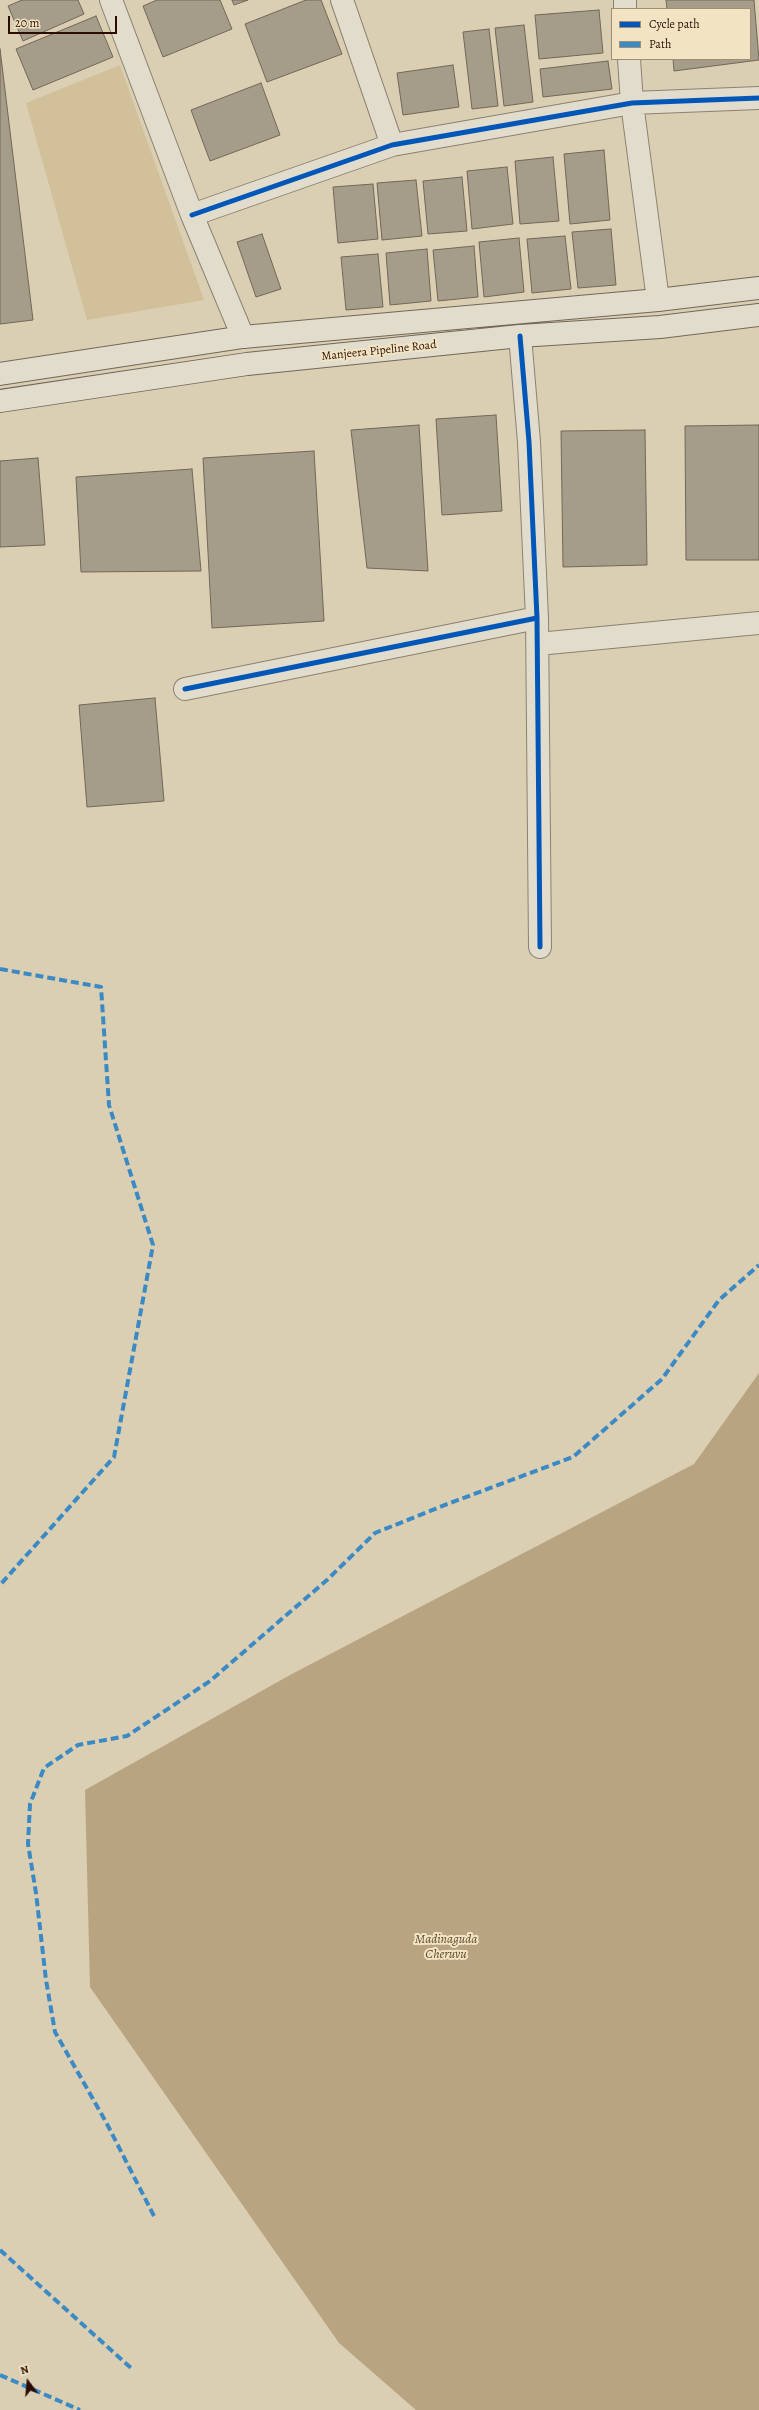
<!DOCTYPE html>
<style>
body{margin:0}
#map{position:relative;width:759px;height:2410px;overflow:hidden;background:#dbcfb3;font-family:Alegreya,serif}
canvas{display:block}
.legend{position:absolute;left:611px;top:8px;width:140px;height:52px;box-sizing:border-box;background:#f2e4c3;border:1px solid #a28e75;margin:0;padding:5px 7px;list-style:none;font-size:12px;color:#2a0d00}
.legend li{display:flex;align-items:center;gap:8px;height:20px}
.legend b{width:20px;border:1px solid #a28e75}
.north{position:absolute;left:8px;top:2362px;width:40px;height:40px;-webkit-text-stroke:3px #f2e4c3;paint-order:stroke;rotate:344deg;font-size:11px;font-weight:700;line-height:16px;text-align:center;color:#2a0d00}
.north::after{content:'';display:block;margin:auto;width:14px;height:18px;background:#2a0d00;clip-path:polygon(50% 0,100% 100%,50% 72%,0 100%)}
.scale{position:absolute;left:8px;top:16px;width:109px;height:18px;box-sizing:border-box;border:2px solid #2a0d00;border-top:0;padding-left:5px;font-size:12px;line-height:14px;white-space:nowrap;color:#2a0d00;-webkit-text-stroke:3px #f2e4c3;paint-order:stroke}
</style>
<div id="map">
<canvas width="759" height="2410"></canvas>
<ul class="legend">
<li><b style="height:5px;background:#0057b8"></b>Cycle path</li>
<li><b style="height:5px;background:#3b8ac4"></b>Path</li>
</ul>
<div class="north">N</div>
<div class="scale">20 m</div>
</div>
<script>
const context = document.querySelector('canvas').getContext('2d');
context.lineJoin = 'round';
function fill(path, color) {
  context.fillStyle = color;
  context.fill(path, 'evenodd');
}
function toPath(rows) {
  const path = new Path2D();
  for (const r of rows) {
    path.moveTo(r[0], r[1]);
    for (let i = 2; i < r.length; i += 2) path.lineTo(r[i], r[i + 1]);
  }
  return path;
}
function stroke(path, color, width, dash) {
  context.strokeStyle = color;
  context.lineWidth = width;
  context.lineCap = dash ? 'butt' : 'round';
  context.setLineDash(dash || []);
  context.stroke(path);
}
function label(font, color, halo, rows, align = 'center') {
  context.font = font + ' Alegreya,serif';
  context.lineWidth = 4;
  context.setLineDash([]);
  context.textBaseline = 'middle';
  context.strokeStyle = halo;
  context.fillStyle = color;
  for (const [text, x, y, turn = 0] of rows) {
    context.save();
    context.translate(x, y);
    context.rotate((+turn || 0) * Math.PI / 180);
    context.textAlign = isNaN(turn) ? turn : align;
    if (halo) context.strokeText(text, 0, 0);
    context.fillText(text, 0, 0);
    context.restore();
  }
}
fill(toPath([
 [120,65,204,300,87,320,26,103]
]), '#d2c09b');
fill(toPath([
 [759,1373,759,2410,416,2410,339,2343,90,1987,85,1790,290,1675,694,1464]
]), '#b8a481');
const building = toPath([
 [22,0,78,0,84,14,23,41,8,6,22,0],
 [157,0,220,0,232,29,163,57,143,6,157,0],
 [232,0,248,0,234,5,232,0],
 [306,0,321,0,342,54,267,82,245,24,306,0],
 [666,0,754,0,759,60,674,71,673,59,750,59,750,9,667,9,666,0],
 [599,10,603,53,539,59,535,15,599,10],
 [96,16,113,57,33,90,16,49,96,16],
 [524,25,533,102,504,106,495,28,524,25],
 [489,29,498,106,472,109,463,32,489,29],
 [0,49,33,320,0,324,0,49],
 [608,61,612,89,543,97,540,69,608,61],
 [453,65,459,107,403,115,397,73,453,65],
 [261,83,280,135,210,161,191,110,261,83],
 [604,150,610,220,570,224,564,154,604,150],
 [553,157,559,221,520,224,515,161,553,157],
 [507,167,513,224,472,229,467,171,507,167],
 [462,177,467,231,428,234,423,181,462,177],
 [416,180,422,236,382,240,377,183,416,180],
 [373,184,378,239,338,243,333,187,373,184],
 [611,229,616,285,578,288,572,232,611,229],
 [262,234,281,289,256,297,237,242,262,234],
 [565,236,571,289,532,293,527,239,565,236],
 [519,238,524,292,484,297,479,242,519,238],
 [474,246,478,297,438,301,433,250,474,246],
 [427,249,431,301,390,305,386,253,427,249],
 [378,254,383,307,346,310,341,257,378,254],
 [496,415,502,511,442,515,436,419,496,415],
 [419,425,428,571,367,568,351,430,419,425],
 [759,425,759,560,686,560,685,426,759,425],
 [645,430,647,565,563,567,561,431,645,430],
 [314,451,324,621,212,628,203,458,314,451],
 [38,458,45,545,0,547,0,461,38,458],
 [192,469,201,571,81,572,76,477,192,469],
 [155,698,164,801,87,807,79,705,155,698]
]);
fill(building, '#a69c8a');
stroke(building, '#726758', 1);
const minor = toPath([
 [111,0,192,215,243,337],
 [342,0,392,145],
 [625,0,625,9],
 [629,59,632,103,658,300],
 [192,215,392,145,632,103,759,98],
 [537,618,540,947],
 [538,644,759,623],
 [185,689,537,618,529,442,520,336]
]);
const secondary = toPath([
 [0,374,243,337,658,300,759,288],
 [0,401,247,364,520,336,660,327,759,315]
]);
stroke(minor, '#8b8170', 24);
stroke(secondary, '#726758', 24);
stroke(minor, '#e2dccd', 22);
stroke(secondary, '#e2dccd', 22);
stroke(toPath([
 [0,969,101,987,109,1105,153,1245,114,1457,0,1585],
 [154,2216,106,2122,55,2032,46,1980,36,1893,28,1844,30,1804,44,1768,78,1745,127,1736,210,1681,327,1580,375,1533,450,1503,573,1457,662,1379,719,1300,759,1265],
 [0,2250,131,2368],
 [0,2375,80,2410]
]), '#3b8ac4', 4, [8, 4]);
stroke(toPath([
 [192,215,392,145,632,103,759,98],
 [537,618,540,947],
 [185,689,537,618,529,442,520,336]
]), '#0057b8', 5);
label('12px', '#2a0d00', '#f2e4c3', [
 ["Manjeera Pipeline Road",379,351,-6]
]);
label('italic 13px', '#634831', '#f2e4c3', [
 ["Madinaguda",446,1940],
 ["Cheruvu",446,1955]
]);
</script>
